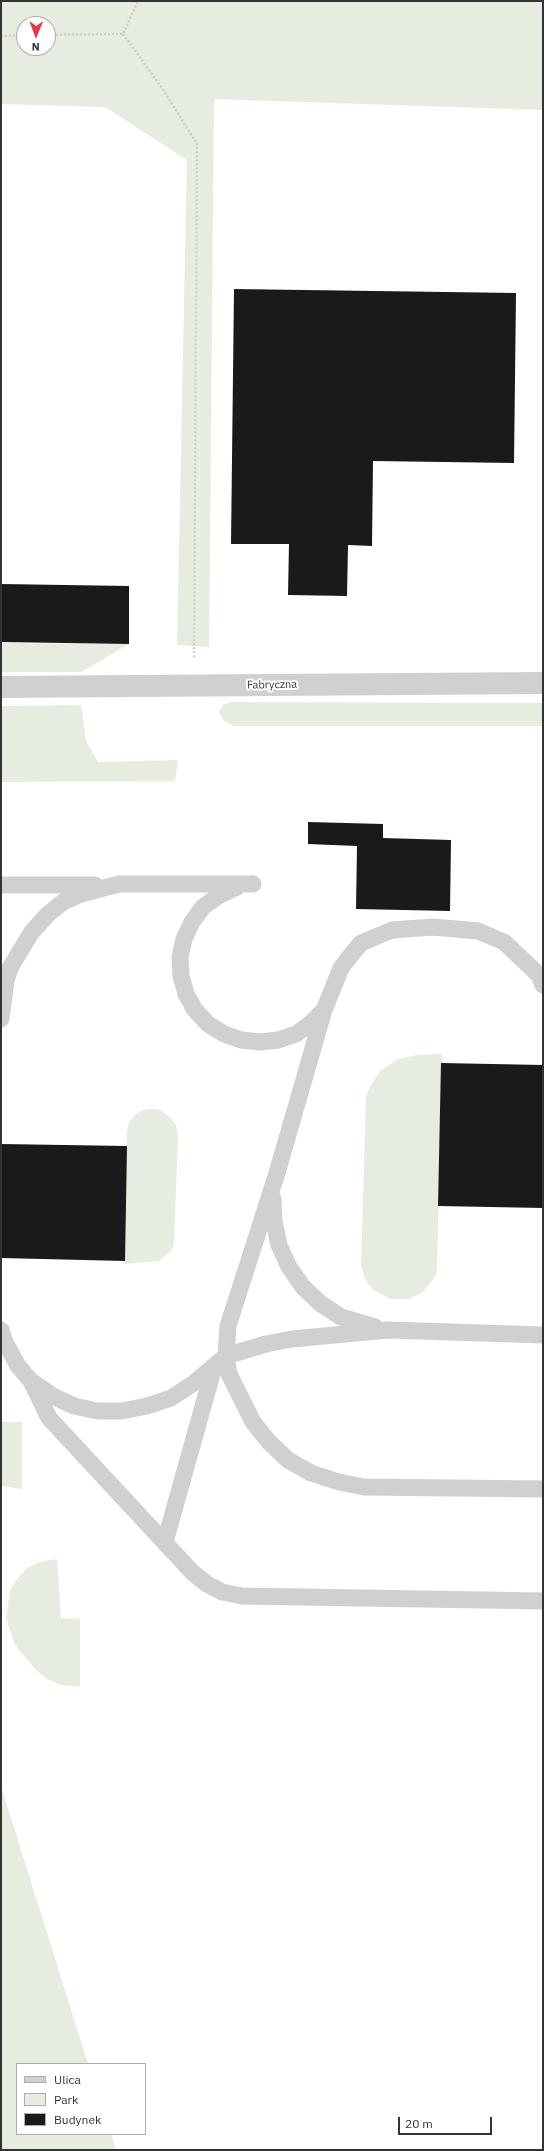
<!DOCTYPE html>
<style>
body{margin:0}
#map{position:relative;width:544px;height:2151px;overflow:hidden;background:#fff;font-family:"IBM Plex Sans",sans-serif}
canvas{display:block}
.frame{position:absolute;inset:0;border:2px solid #333;pointer-events:none}
.legend{position:absolute;left:16px;top:2063px;width:130px;height:72px;box-sizing:border-box;background:#fff;border:1px solid #adadad;margin:0;padding:5px 7px;list-style:none;font-size:12px;color:#333}
.legend li{display:flex;align-items:center;gap:8px;height:20px}
.legend b{width:20px;border:1px solid #adadad}
.north{position:absolute;left:16px;top:16px;width:40px;height:40px;box-sizing:border-box;background:#fff;border:1px solid #adadad;border-radius:50%;rotate:181deg;font-size:11px;font-weight:700;line-height:16px;text-align:center;color:#333}
.north::after{content:'';display:block;margin:auto;width:14px;height:18px;background:#e63946;clip-path:polygon(50% 0,100% 100%,50% 72%,0 100%)}
.scale{position:absolute;left:398px;top:2117px;width:94px;height:18px;box-sizing:border-box;border:2px solid #333;border-top:0;padding-left:5px;font-size:12px;line-height:14px;white-space:nowrap;color:#333;-webkit-text-stroke:3px #fff;paint-order:stroke}
</style>
<div id="map">
<canvas width="544" height="2151"></canvas>
<div class="frame"></div>
<ul class="legend">
<li><b style="height:5px;background:#d0d0d0"></b>Ulica</li>
<li><b style="height:11px;background:#e6ecdf"></b>Park</li>
<li><b style="height:11px;background:#1a1a1a"></b>Budynek</li>
</ul>
<div class="north">N</div>
<div class="scale">20 m</div>
</div>
<script>
const context = document.querySelector('canvas').getContext('2d');
context.lineJoin = 'round';
function fill(path, color) {
  context.fillStyle = color;
  context.fill(path, 'evenodd');
}
function toPath(rows) {
  const path = new Path2D();
  for (const r of rows) {
    path.moveTo(r[0], r[1]);
    for (let i = 2; i < r.length; i += 2) path.lineTo(r[i], r[i + 1]);
  }
  return path;
}
function stroke(path, color, width, dash) {
  context.strokeStyle = color;
  context.lineWidth = width;
  context.lineCap = dash ? 'butt' : 'round';
  context.setLineDash(dash || []);
  context.stroke(path);
}
function label(font, color, halo, rows, align = 'center') {
  context.font = font + ' "IBM Plex Sans",sans-serif';
  context.lineWidth = 4;
  context.setLineDash([]);
  context.textBaseline = 'middle';
  context.strokeStyle = halo;
  context.fillStyle = color;
  for (const [text, x, y, turn = 0] of rows) {
    context.save();
    context.translate(x, y);
    context.rotate((+turn || 0) * Math.PI / 180);
    context.textAlign = isNaN(turn) ? turn : align;
    if (halo) context.strokeText(text, 0, 0);
    context.fillText(text, 0, 0);
    context.restore();
  }
}
fill(toPath([
 [1,1,543,1,543,110,214,99,209,647,177,645,187,160,105,107,1,104],
 [24,24,48,24,48,48,24,48],
 [1,643,129,644,81,672,1,672],
 [231,702,543,703,543,726,233,726,224,721,219,712,223,705],
 [81,705,86,741,98,762,178,760,175,781,1,782,1,706],
 [442,1054,437,1269,435,1277,422,1293,409,1299,390,1299,374,1290,368,1284,364,1276,361,1265,366,1097,369,1088,380,1071,396,1060,417,1055],
 [152,1109,161,1110,171,1118,176,1125,178,1137,174,1242,172,1250,159,1261,124,1264,127,1132,129,1122,136,1114,143,1110],
 [1,1422,22,1422,22,1489,1,1486],
 [57,1559,61,1618,80,1619,80,1687,61,1685,47,1679,35,1669,15,1645,6,1618,10,1590,18,1578,27,1568,43,1561],
 [1,1786,88,2064,17,2064,17,2134,111,2134,116,2150,1,2150]
]), '#e6ecdf');
fill(toPath([
 [234,289,516,293,514,463,373,461,372,546,348,545,347,596,288,595,289,544,231,544],
 [1,584,129,586,129,644,1,642],
 [308,822,383,824,383,838,451,840,450,911,356,909,357,846,308,844],
 [441,1063,543,1065,543,1208,438,1206],
 [1,1144,127,1146,125,1261,1,1258]
]), '#1a1a1a');
stroke(toPath([
 [123,34,162,88,197,144,194,658],
 [48,35,123,34,138,1],
 [1,36,24,35]
]), '#cdcdcd', 2.5, [2, 2]);
stroke(toPath([
 [1,885,95,885],
 [237,887,218,896,203,907,192,922,184,939,180,957,181,976,186,994,195,1010,208,1024,224,1034,241,1040,260,1042,278,1040,296,1034,311,1023,323,1011],
 [543,985,539,975,504,942,478,931,433,927,392,930,361,943,351,955,341,968,324,1010,277,1173,228,1326,226,1356,229,1374,253,1422,269,1442,288,1460,311,1473,339,1482,364,1487,543,1489],
 [1,1019,6,981,10,968,31,933,47,915,63,902,81,894,119,884,253,884],
 [273,1198,274,1221,279,1245,289,1267,303,1287,321,1304,341,1317,375,1327],
 [1,1330,5,1342,18,1366,31,1381,53,1396,74,1406,98,1411,122,1411,147,1406,171,1398,194,1383,226,1356,266,1344,292,1339,388,1330,543,1335],
 [31,1381,49,1418,193,1573,207,1584,222,1592,242,1596,543,1601],
 [165,1542,214,1367]
]), '#d0d0d0', 17);
stroke(toPath([
 [1,687,543,683]
]), '#d0d0d0', 22);
label('11px', '#333', '#fff', [
 ["Fabryczna",272,685,-1]
]);
</script>
